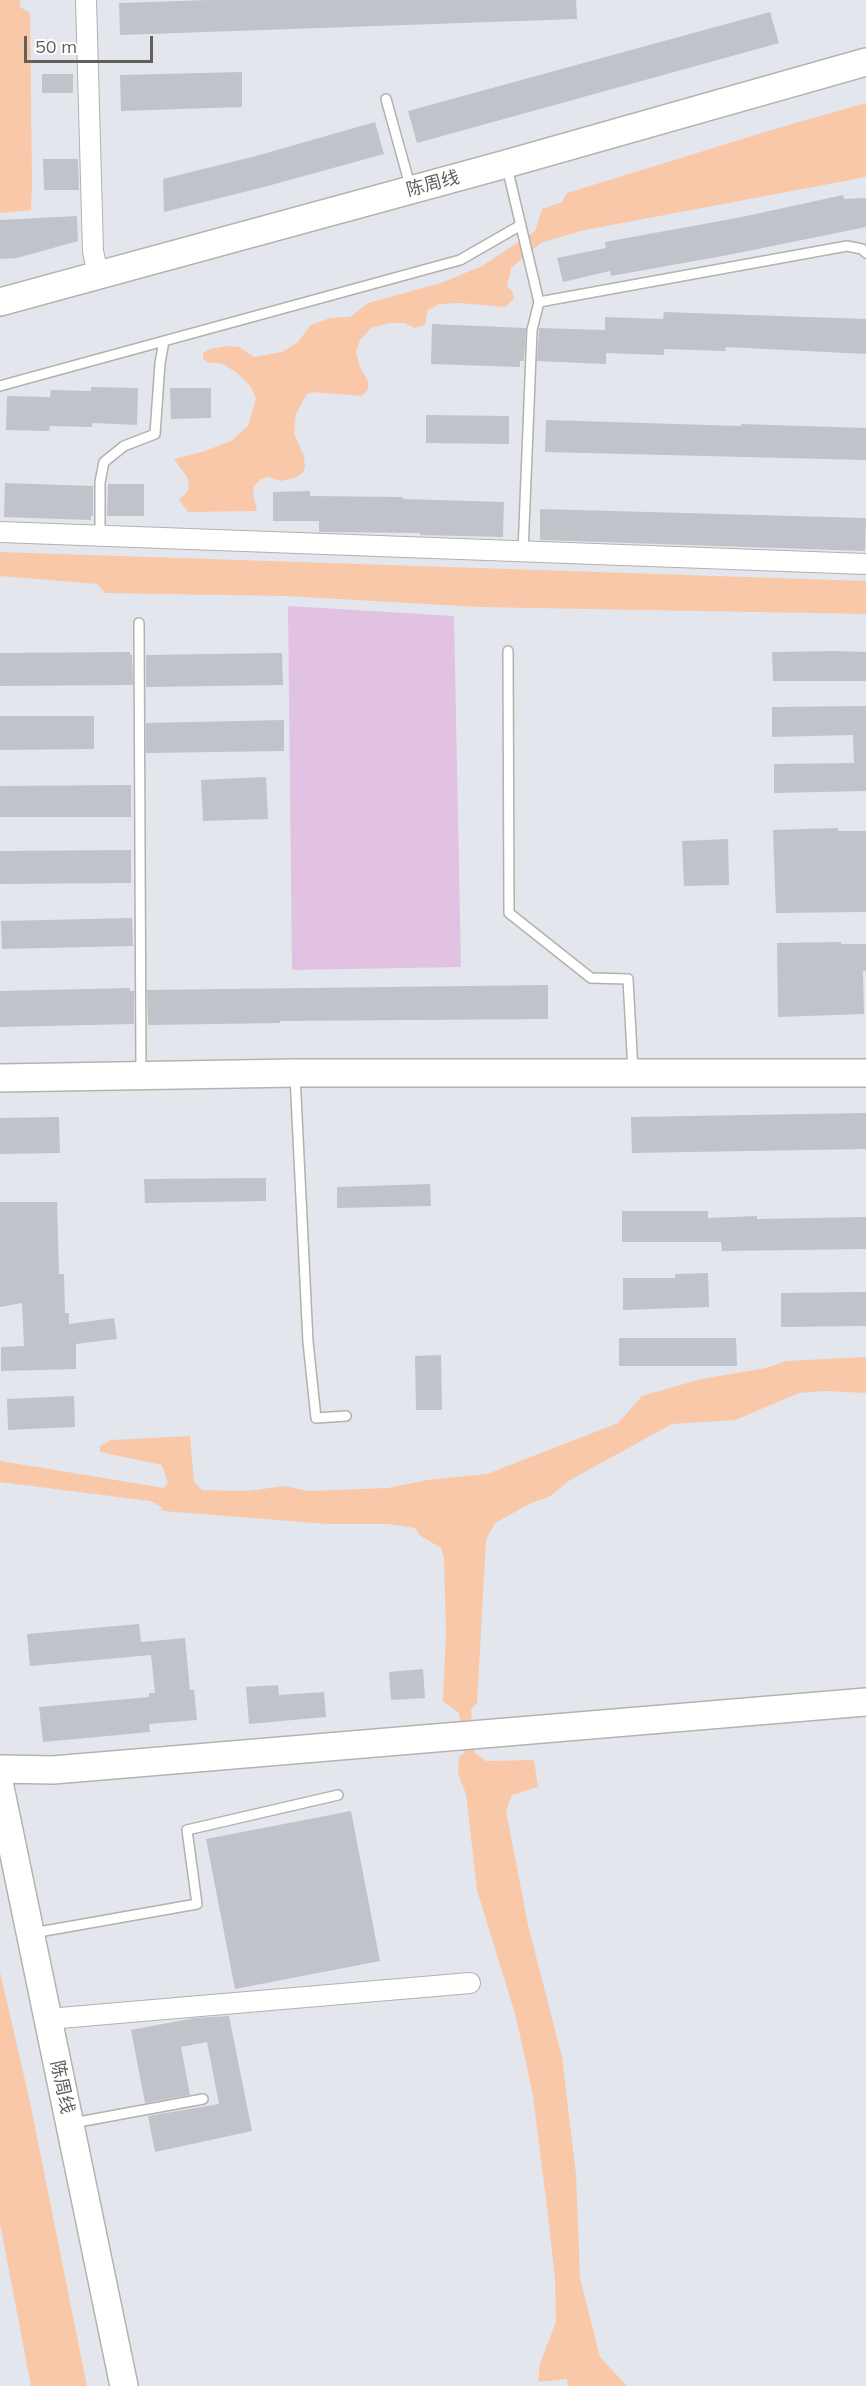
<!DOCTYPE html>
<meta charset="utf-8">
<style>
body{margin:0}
#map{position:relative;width:866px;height:2386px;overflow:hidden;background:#e4e6ed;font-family:Mulish,sans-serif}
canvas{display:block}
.scale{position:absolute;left:24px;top:36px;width:129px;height:27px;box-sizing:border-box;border:3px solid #63605c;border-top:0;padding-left:8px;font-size:18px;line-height:21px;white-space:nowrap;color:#63605c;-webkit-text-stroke:4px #fff;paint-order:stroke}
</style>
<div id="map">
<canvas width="866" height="2386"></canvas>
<div class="scale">50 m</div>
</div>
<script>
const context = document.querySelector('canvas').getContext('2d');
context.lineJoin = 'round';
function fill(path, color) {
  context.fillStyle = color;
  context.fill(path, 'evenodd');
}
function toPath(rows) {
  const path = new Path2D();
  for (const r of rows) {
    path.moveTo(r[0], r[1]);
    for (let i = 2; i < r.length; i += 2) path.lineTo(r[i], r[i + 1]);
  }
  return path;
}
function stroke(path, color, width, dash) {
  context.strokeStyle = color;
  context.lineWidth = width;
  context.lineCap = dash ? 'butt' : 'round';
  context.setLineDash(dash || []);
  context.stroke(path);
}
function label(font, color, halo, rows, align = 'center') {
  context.font = font + ' Mulish,"Noto Sans SC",sans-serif';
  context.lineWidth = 6;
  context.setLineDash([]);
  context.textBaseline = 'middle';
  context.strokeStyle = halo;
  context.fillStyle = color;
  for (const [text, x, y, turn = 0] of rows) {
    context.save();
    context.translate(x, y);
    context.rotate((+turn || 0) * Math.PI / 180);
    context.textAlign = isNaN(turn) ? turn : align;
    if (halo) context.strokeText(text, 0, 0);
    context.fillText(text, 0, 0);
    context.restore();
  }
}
fill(toPath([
 [288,606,454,616,461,967,292,970]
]), '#e1c2e3');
fill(toPath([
 [0,0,20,0,20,7,30,13,32,183,31,210,0,213],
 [866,103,866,177,580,231,541,243,511,268,507,286,512,291,514,298,506,307,460,303,439,304,428,310,425,325,414,328,405,323,390,323,371,328,360,340,356,352,359,365,368,381,368,390,361,396,312,392,306,395,296,414,294,433,304,456,305,467,303,472,295,478,280,481,269,477,261,479,254,486,253,492,257,511,188,512,179,500,188,491,189,484,187,477,174,459,202,452,231,441,248,426,256,399,251,387,237,373,223,364,207,362,203,359,203,353,210,349,227,346,239,347,254,357,282,352,297,343,311,325,330,318,350,317,368,303,441,283,482,266,535,231,542,209,562,202,567,193,778,128],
 [0,552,866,581,866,614,479,607,286,596,105,593,97,584,0,576],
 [866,1357,866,1393,825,1391,799,1393,735,1420,672,1424,570,1480,549,1497,531,1503,495,1523,486,1540,477,1703,471,1710,474,1752,486,1761,534,1760,538,1787,512,1795,506,1811,528,1925,562,2057,576,2174,580,2278,600,2357,627,2386,568,2386,567,2379,538,2382,540,2363,556,2322,555,2278,547,2207,533,2096,516,2017,477,1890,466,1794,458,1774,459,1757,464,1753,459,1713,443,1701,446,1631,444,1558,441,1548,419,1535,415,1528,388,1524,328,1524,163,1511,160,1506,150,1501,0,1482,0,1461,164,1488,168,1483,162,1465,100,1452,100,1446,111,1440,190,1436,194,1482,202,1490,247,1491,285,1486,308,1491,388,1488,427,1480,487,1474,618,1423,642,1396,701,1379,766,1368,786,1361],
 [0,1972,30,2102,87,2386,31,2386,0,2224]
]), '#f8c8a9');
fill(toPath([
 [208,0,576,0,577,19,120,35,119,3],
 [770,12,779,43,417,143,408,111],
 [242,72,242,107,121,111,120,75],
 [42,74,73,74,73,93,42,93],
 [375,122,384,154,264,187,164,212,163,179,256,156],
 [43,159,78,159,79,190,44,190],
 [843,195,844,199,866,198,866,227,728,255,611,276,610,271,563,282,557,258,606,248,605,242,742,217],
 [77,216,78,241,17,258,0,259,0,220],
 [664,312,866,319,866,354,726,347,725,351,664,349,664,355,606,353,606,364,537,361,539,328,605,330,605,317,663,319],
 [432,324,526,328,524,361,520,361,520,367,431,364],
 [91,387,138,388,137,425,92,423,92,427,50,426,49,431,6,430,7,396,50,397,51,390,91,391],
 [170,388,211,388,211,418,171,419],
 [426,415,509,416,509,444,426,443],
 [546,420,741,426,741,424,866,428,866,460,545,452],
 [5,483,93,486,93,516,91,516,91,520,4,517],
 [108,484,144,484,144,516,107,516],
 [310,491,310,496,403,497,403,499,504,502,503,537,420,535,420,533,319,532,319,521,273,521,273,492],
 [540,509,866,518,865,551,540,540],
 [837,651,866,652,866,681,773,681,772,652],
 [130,652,130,655,132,655,133,685,0,686,0,653],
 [282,653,283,685,146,687,146,655],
 [866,706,866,791,774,793,774,764,854,763,853,735,772,737,772,707],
 [0,716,94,716,94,749,0,750],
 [284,720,284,751,146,753,146,723],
 [266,777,268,819,203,821,201,780],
 [131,785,131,817,0,817,0,786],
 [838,828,838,831,866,831,866,912,776,913,773,830],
 [728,839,729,885,684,886,682,841],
 [131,850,131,883,0,884,0,851],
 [132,918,133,946,2,949,1,921],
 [841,942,841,944,866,944,866,971,863,971,864,1014,778,1017,777,943],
 [548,985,548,1019,280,1021,280,1023,149,1025,148,1024,147,990],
 [130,988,130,991,134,991,134,1024,0,1027,0,991],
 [866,1113,866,1149,632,1153,631,1117],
 [59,1117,60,1153,0,1154,0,1118],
 [266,1178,266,1201,145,1203,144,1179],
 [430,1184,431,1206,337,1208,337,1187],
 [0,1202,57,1202,59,1274,64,1274,65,1313,69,1313,69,1324,114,1318,117,1339,76,1344,76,1369,1,1371,1,1347,24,1346,22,1303,0,1307],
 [622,1211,708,1211,708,1218,757,1216,757,1219,866,1217,866,1249,722,1251,721,1242,622,1242],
 [708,1273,709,1307,623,1310,623,1278,675,1278,675,1274],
 [866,1292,866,1326,781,1327,781,1293],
 [619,1338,736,1338,737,1366,619,1366],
 [441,1355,442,1410,416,1410,415,1356],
 [74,1396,75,1427,8,1430,7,1399],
 [139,1624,141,1642,185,1638,190,1690,194,1690,197,1720,149,1724,150,1732,43,1742,39,1707,149,1697,149,1693,155,1693,151,1655,30,1666,27,1634],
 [423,1669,425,1698,391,1700,389,1672],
 [278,1685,279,1695,324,1692,326,1717,249,1724,246,1687],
 [351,1811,380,1961,235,1989,206,1839],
 [229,2016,252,2131,155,2152,148,2116,219,2104,207,2042,181,2047,190,2095,145,2103,131,2030,195,2018]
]), '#c0c3c9');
const lane = toPath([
 [386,99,411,189],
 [507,167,539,302],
 [0,386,164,341],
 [100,536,100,482,104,462,124,446,155,434,160,363,164,341,460,260,521,225],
 [523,552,532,330,539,302,847,246,862,249,866,253],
 [139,623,141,1073],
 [508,651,509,913,591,978,628,979,633,1071],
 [295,1075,308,1342,316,1418,346,1416],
 [33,1933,197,1904,187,1830,338,1795],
 [73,2123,203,2099]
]);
const street = toPath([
 [86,0,93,251,98,275],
 [0,532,866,564],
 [48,2019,470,1983]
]);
const secondary = toPath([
 [0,302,506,164,866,62],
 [0,1078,295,1073,866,1073],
 [0,1769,53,1770,866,1702],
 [0,1787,124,2386]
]);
stroke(lane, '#b3b1ad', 12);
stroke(street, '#b3b1ad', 22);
stroke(secondary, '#b6b3ae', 30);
stroke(lane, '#fff', 9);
stroke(street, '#fff', 20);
stroke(secondary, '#fff', 27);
label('18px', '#63605c', '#fff', [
 ["陈周线",433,184,-15],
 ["陈周线",62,2087,78]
]);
</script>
